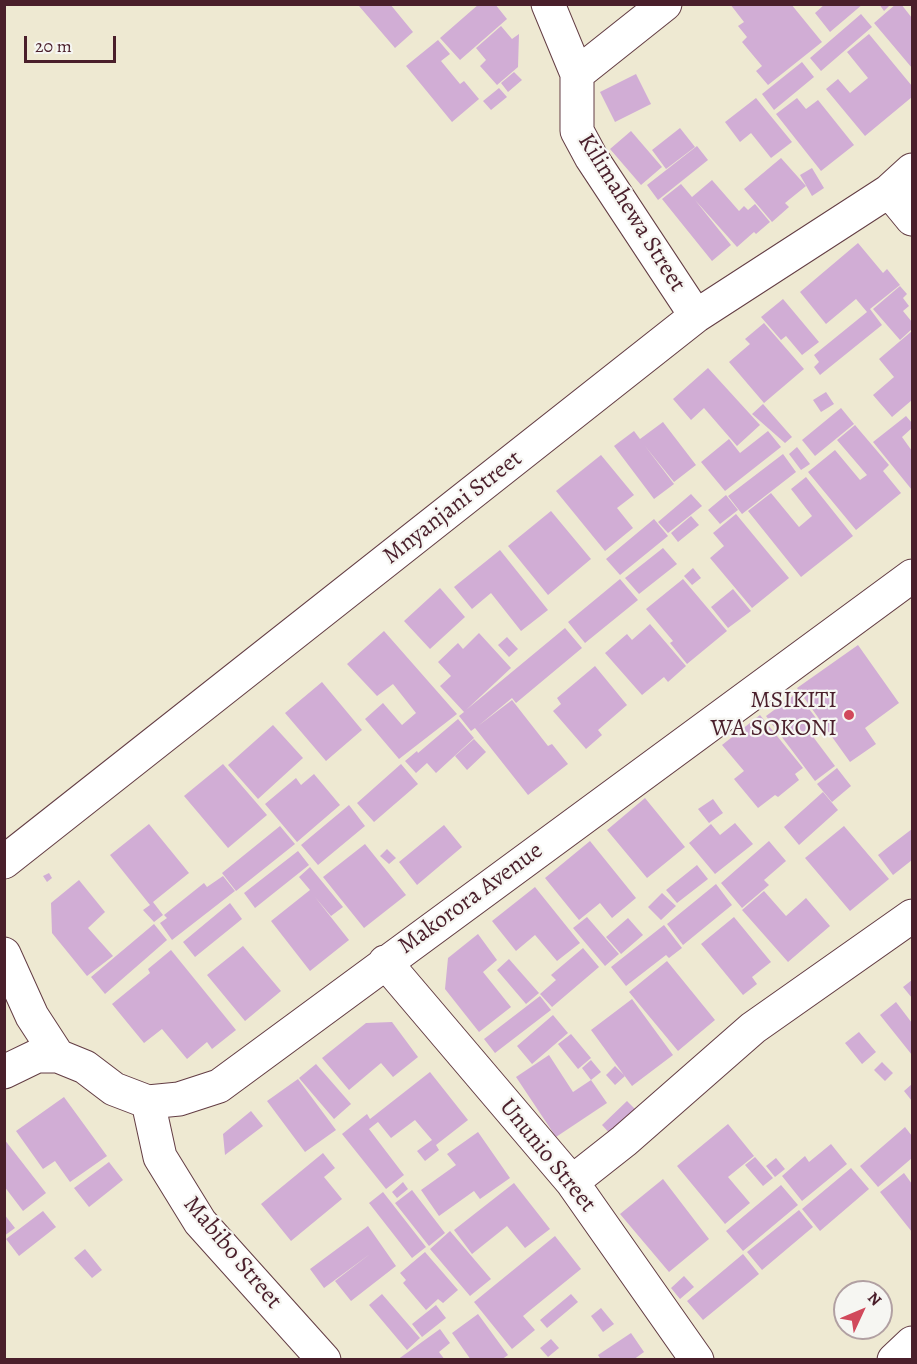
<!DOCTYPE html>
<style>
body{margin:0}
#map{position:relative;width:917px;height:1364px;overflow:hidden;background:#eee9d2;font-family:Alegreya,serif}
canvas{display:block}
.frame{position:absolute;inset:0;border:6px solid #4a1f2b;pointer-events:none}
.north{position:absolute;left:833px;top:1280px;width:60px;height:60px;box-sizing:border-box;background:#f6f6f2;border:2px solid #b1a0a2;border-radius:50%;rotate:46deg;font-size:16px;font-weight:700;line-height:24px;text-align:center;color:#4a1f2b}
.north::after{content:'';display:block;margin:auto;width:21px;height:27px;background:#d1495b;clip-path:polygon(50% 0,100% 100%,50% 72%,0 100%)}
.scale{position:absolute;left:24px;top:36px;width:92px;height:27px;box-sizing:border-box;border:3px solid #4a1f2b;border-top:0;padding-left:8px;font-size:18px;line-height:21px;white-space:nowrap;color:#4a1f2b;-webkit-text-stroke:4px #f6f6f2;paint-order:stroke}
</style>
<div id="map">
<canvas width="917" height="1364"></canvas>
<div class="frame"></div>
<div class="north">N</div>
<div class="scale">20 m</div>
</div>
<script>
const context = document.querySelector('canvas').getContext('2d');
context.lineJoin = 'round';
function fill(path, color) {
  context.fillStyle = color;
  context.fill(path, 'evenodd');
}
function toPath(rows) {
  const path = new Path2D();
  for (const r of rows) {
    path.moveTo(r[0], r[1]);
    for (let i = 2; i < r.length; i += 2) path.lineTo(r[i], r[i + 1]);
  }
  return path;
}
function stroke(path, color, width, dash) {
  context.strokeStyle = color;
  context.lineWidth = width;
  context.lineCap = dash ? 'butt' : 'round';
  context.setLineDash(dash || []);
  context.stroke(path);
}
function label(font, color, halo, rows, align = 'center') {
  context.font = font + ' Alegreya,serif';
  context.lineWidth = 4.5;
  context.setLineDash([]);
  context.textBaseline = 'middle';
  context.strokeStyle = halo;
  context.fillStyle = color;
  for (const [text, x, y, turn = 0] of rows) {
    context.save();
    context.translate(x, y);
    context.rotate((+turn || 0) * Math.PI / 180);
    context.textAlign = isNaN(turn) ? turn : align;
    if (halo) context.strokeText(text, 0, 0);
    context.fillText(text, 0, 0);
    context.restore();
  }
}
fill(toPath([
 [360,4,390,4,413,32,395,48,359,6],
 [479,4,495,4,507,19,460,60,440,38],
 [730,4,791,4,822,42,768,85,756,71,762,66,742,42,747,37,738,26,744,22],
 [825,4,863,4,830,32,815,13],
 [879,4,891,4,884,11],
 [896,4,901,4,912,18,912,68,874,23],
 [861,14,872,27,821,71,810,58],
 [501,26,512,39,519,34,518,67,497,85,480,66,486,60,476,48],
 [869,34,912,86,912,97,865,136,826,89,838,79,850,93,868,78,847,52],
 [438,40,450,54,441,61,460,84,464,81,479,99,452,122,406,66],
 [802,62,814,77,774,110,762,94],
 [514,72,522,80,508,92,501,83],
 [636,74,651,104,615,122,600,92],
 [499,88,507,97,491,110,483,101],
 [756,98,792,142,771,158,751,133,740,142,725,122],
 [797,98,806,109,818,100,854,145,821,171,776,114],
 [680,128,695,147,666,169,652,150],
 [631,131,662,167,641,185,610,149],
 [697,146,708,160,658,200,647,185],
 [781,158,806,186,785,203,789,207,772,222,744,189],
 [812,168,824,188,812,196,800,175],
 [712,180,739,211,744,206,748,210,755,204,770,222,756,234,754,232,737,247,695,200,731,245,712,261,662,199,681,184,692,197],
 [858,243,883,273,887,269,900,285,870,309,882,325,820,375,814,367,819,362,814,355,867,312,856,299,826,324,800,292],
 [900,286,907,294,903,298,909,306,903,311,912,322,912,329,900,340,873,309],
 [783,299,819,342,802,355,786,336,781,340,761,317],
 [764,323,804,369,764,403,729,362,750,344,745,339],
 [912,331,912,400,892,417,873,395,894,377,879,359],
 [708,368,760,425,737,446,704,408,691,420,673,399],
 [826,392,834,404,821,412,813,400],
 [763,404,792,437,785,443,752,414],
 [841,408,854,424,815,456,802,440],
 [906,416,912,423,912,428,902,437,912,451,912,490,873,442],
 [663,422,696,465,674,482,645,446,674,484,654,499,614,446,634,431,640,439],
 [855,425,889,465,883,471,901,493,856,530,808,472,835,450,860,480,867,475,837,440],
 [768,431,781,447,725,491,701,462,729,439,740,453],
 [797,447,810,464,801,470,789,454],
 [783,454,796,472,742,514,728,496],
 [601,455,634,495,617,508,633,528,605,551,556,491],
 [806,477,853,536,801,577,748,511,771,493,799,527,812,516,791,489],
 [691,494,702,506,668,533,658,522],
 [726,495,738,510,720,524,708,510],
 [551,511,591,559,548,595,508,546],
 [736,514,789,578,752,608,710,558,724,546,713,533],
 [691,516,699,525,678,542,671,533],
 [654,519,668,536,620,575,606,559],
 [663,548,677,564,639,594,625,578],
 [500,550,548,610,521,631,491,593,472,609,454,587],
 [693,568,701,578,692,585,684,576],
 [620,579,638,600,585,643,568,622],
 [683,579,727,631,687,664,670,643,673,641,646,609],
 [440,588,465,617,430,649,404,621],
 [733,589,751,611,728,628,711,607],
 [650,624,686,666,668,682,664,677,642,695,605,653,627,634,632,640],
 [565,628,582,648,516,703,512,698,478,726,512,700,548,746,552,744,568,764,528,795,475,728,471,731,459,716,464,712,440,686,451,676,438,662,458,643,463,649,479,633,511,668,466,710],
 [384,631,457,714,399,759,365,719,383,703,402,725,416,713,393,684,377,696,347,664],
 [507,637,518,649,509,657,498,645],
 [858,645,899,703,865,728,876,744,850,762,797,688],
 [595,666,627,705,598,730,602,735,586,749,553,711,561,704,557,698],
 [322,682,362,730,326,761,285,713],
 [797,693,819,722,808,730,835,766,815,781,766,716],
 [760,715,803,768,795,774,799,780,778,797,775,795,758,808,734,779,744,771,722,745],
 [458,719,474,738,436,773,427,763,416,773,405,761,417,751,418,753],
 [273,725,303,758,258,799,228,765],
 [474,739,486,752,467,770,455,756],
 [223,764,267,815,228,848,184,796],
 [401,764,418,784,374,822,357,803],
 [837,768,851,786,832,802,817,784],
 [314,774,340,805,297,842,265,804,296,778,301,785],
 [823,792,838,810,799,845,784,827],
 [645,798,685,847,647,878,607,830],
 [713,799,723,813,709,823,698,809],
 [349,805,365,826,318,865,301,845],
 [735,823,753,844,715,874,689,843,711,824,720,835],
 [149,824,189,873,153,902,163,915,154,922,143,910,150,905,110,855],
 [444,825,462,847,417,885,399,862],
 [280,826,295,844,236,891,222,873],
 [844,826,889,879,850,911,805,858],
 [912,829,912,860,893,875,878,855],
 [590,841,636,898,612,918,600,903,579,920,545,878],
 [769,841,786,861,764,880,769,885,742,908,721,883],
 [365,844,406,895,364,928,323,877],
 [387,849,396,858,389,864,380,856],
 [298,851,309,865,255,908,244,893],
 [697,865,708,879,677,903,666,890],
 [310,867,343,907,331,916,315,897,349,940,310,971,271,921,310,890,299,877],
 [49,873,52,878,47,882,43,876],
 [223,876,235,891,172,940,160,923,167,918,164,915,204,883,207,887],
 [79,880,105,912,88,928,113,956,87,976,52,933,51,903],
 [716,884,732,905,683,945,667,924],
 [535,887,580,943,557,961,535,935,516,951,492,921],
 [764,891,786,916,806,898,830,926,788,962,742,910],
 [662,893,676,906,661,920,648,907],
 [230,903,242,919,195,957,183,942],
 [587,917,619,954,605,966,573,928],
 [734,917,771,962,752,977,757,984,743,995,701,944],
 [628,918,643,935,621,954,606,937],
 [154,924,167,940,105,994,91,977],
 [664,925,682,948,669,958,666,955,626,986,611,967],
 [478,934,497,960,483,972,511,1007,479,1032,445,989,448,958],
 [243,946,281,991,245,1021,207,975],
 [583,948,599,967,552,1007,540,994,556,980,551,975],
 [171,950,236,1030,212,1049,207,1042,187,1059,162,1029,144,1043,112,1004,150,973,148,969],
 [509,959,539,993,526,1004,497,970],
 [667,961,715,1020,678,1051,629,992],
 [912,980,912,998,903,987],
 [540,996,551,1010,495,1053,484,1039],
 [632,999,673,1055,632,1086,591,1030],
 [896,1002,912,1023,912,1055,880,1015],
 [553,1015,568,1033,532,1064,517,1046],
 [392,1022,418,1057,393,1077,381,1063,349,1090,322,1058,366,1023],
 [859,1032,876,1052,862,1064,845,1043],
 [571,1034,591,1058,578,1069,558,1044],
 [549,1055,573,1092,591,1080,607,1103,556,1137,516,1077],
 [591,1060,601,1072,591,1080,582,1068],
 [882,1062,893,1073,885,1081,874,1070],
 [316,1064,351,1104,334,1119,299,1078],
 [615,1066,625,1076,615,1085,606,1075],
 [430,1072,468,1120,436,1145,439,1150,425,1161,417,1151,432,1140,415,1120,391,1138,378,1122,369,1129,404,1175,386,1189,342,1134,367,1114,370,1119],
 [298,1079,336,1130,305,1152,267,1101],
 [912,1084,912,1101,904,1091],
 [64,1097,107,1156,70,1182,55,1161,43,1169,16,1131],
 [627,1101,640,1114,614,1138,602,1125],
 [251,1111,263,1126,225,1155,223,1134],
 [728,1124,754,1156,728,1177,750,1203,725,1224,677,1166],
 [905,1127,912,1136,912,1158,878,1187,860,1166],
 [478,1132,510,1178,480,1199,474,1191,439,1216,421,1190,456,1165,447,1154],
 [4,1139,46,1193,23,1211,4,1186],
 [831,1144,847,1164,802,1201,782,1176,805,1156,809,1162],
 [323,1153,335,1168,324,1177,342,1199,291,1241,261,1204],
 [755,1157,773,1178,763,1186,745,1165],
 [776,1158,785,1169,775,1177,766,1166],
 [109,1162,123,1180,89,1207,74,1188],
 [851,1168,869,1189,820,1231,802,1209],
 [904,1173,912,1184,912,1232,880,1192],
 [663,1179,709,1239,669,1272,620,1214],
 [403,1182,408,1189,397,1198,392,1192],
 [514,1183,550,1229,525,1248,507,1226,472,1254,454,1230],
 [781,1185,798,1205,743,1251,726,1231],
 [412,1190,445,1233,429,1246,395,1203],
 [383,1192,426,1247,412,1258,369,1203],
 [799,1210,813,1227,762,1270,747,1252],
 [43,1211,56,1227,19,1256,6,1239],
 [4,1214,15,1228,4,1236],
 [368,1226,396,1266,351,1301,335,1281,370,1254,324,1288,310,1269],
 [450,1231,491,1279,470,1296,430,1249],
 [555,1236,581,1269,523,1316,535,1330,512,1349,474,1302],
 [85,1249,102,1270,92,1278,74,1258],
 [425,1252,458,1290,443,1303,438,1299,426,1310,403,1283,406,1280,400,1273],
 [743,1254,759,1274,703,1320,687,1301],
 [684,1276,694,1287,680,1299,671,1288],
 [382,1294,420,1338,407,1350,369,1305],
 [571,1294,578,1302,547,1328,540,1320],
 [436,1305,446,1318,422,1337,412,1324],
 [601,1308,614,1324,603,1332,591,1316],
 [478,1314,508,1355,501,1360,471,1360,452,1333],
 [440,1329,450,1343,439,1352,445,1360,397,1360],
 [631,1333,644,1352,633,1360,601,1360,598,1355],
 [551,1339,559,1348,548,1357,540,1348]
]), '#d1add5');
const minor = toPath([
 [548,4,577,74,577,131,591,157,696,316],
 [577,74,665,4],
 [889,191,912,219],
 [4,862,696,316,889,191,912,170],
 [4,954,32,1016,58,1056],
 [385,962,572,1182,697,1360],
 [4,1072,37,1056,58,1056,85,1067,114,1089,148,1102,179,1099,219,1086,912,576],
 [148,1102,160,1157,200,1222,324,1360],
 [572,1182,624,1141,753,1028,912,916],
 [894,1360,912,1343]
]);
stroke(minor, '#633d44', 35);
stroke(minor, '#fff', 33);
for (const [x, y, r, color] of [
 [849,715,6,"#d1495b"]
]) {
  const dot = new Path2D();
  dot.arc(x, y, r, 0, 2 * Math.PI);
  context.fillStyle = color;
  context.fill(dot);
  stroke(dot, '#f6f6f2', 2);
}
label('24px', '#4a1f2b', '#f6f6f2', [
 ["Kilimahewa Street",631,213,58],
 ["Mnyanjani Street",453,508,-38],
 ["Makorora Avenue",471,899,-36],
 ["Ununio Street",547,1156,51],
 ["Mabibo Street",232,1253,50]
]);
label('24px', '#4a1f2b', '#f6f6f2', [
 ["MSIKITI",837,701],
 ["WA SOKONI",837,729]
], 'right');
</script>
